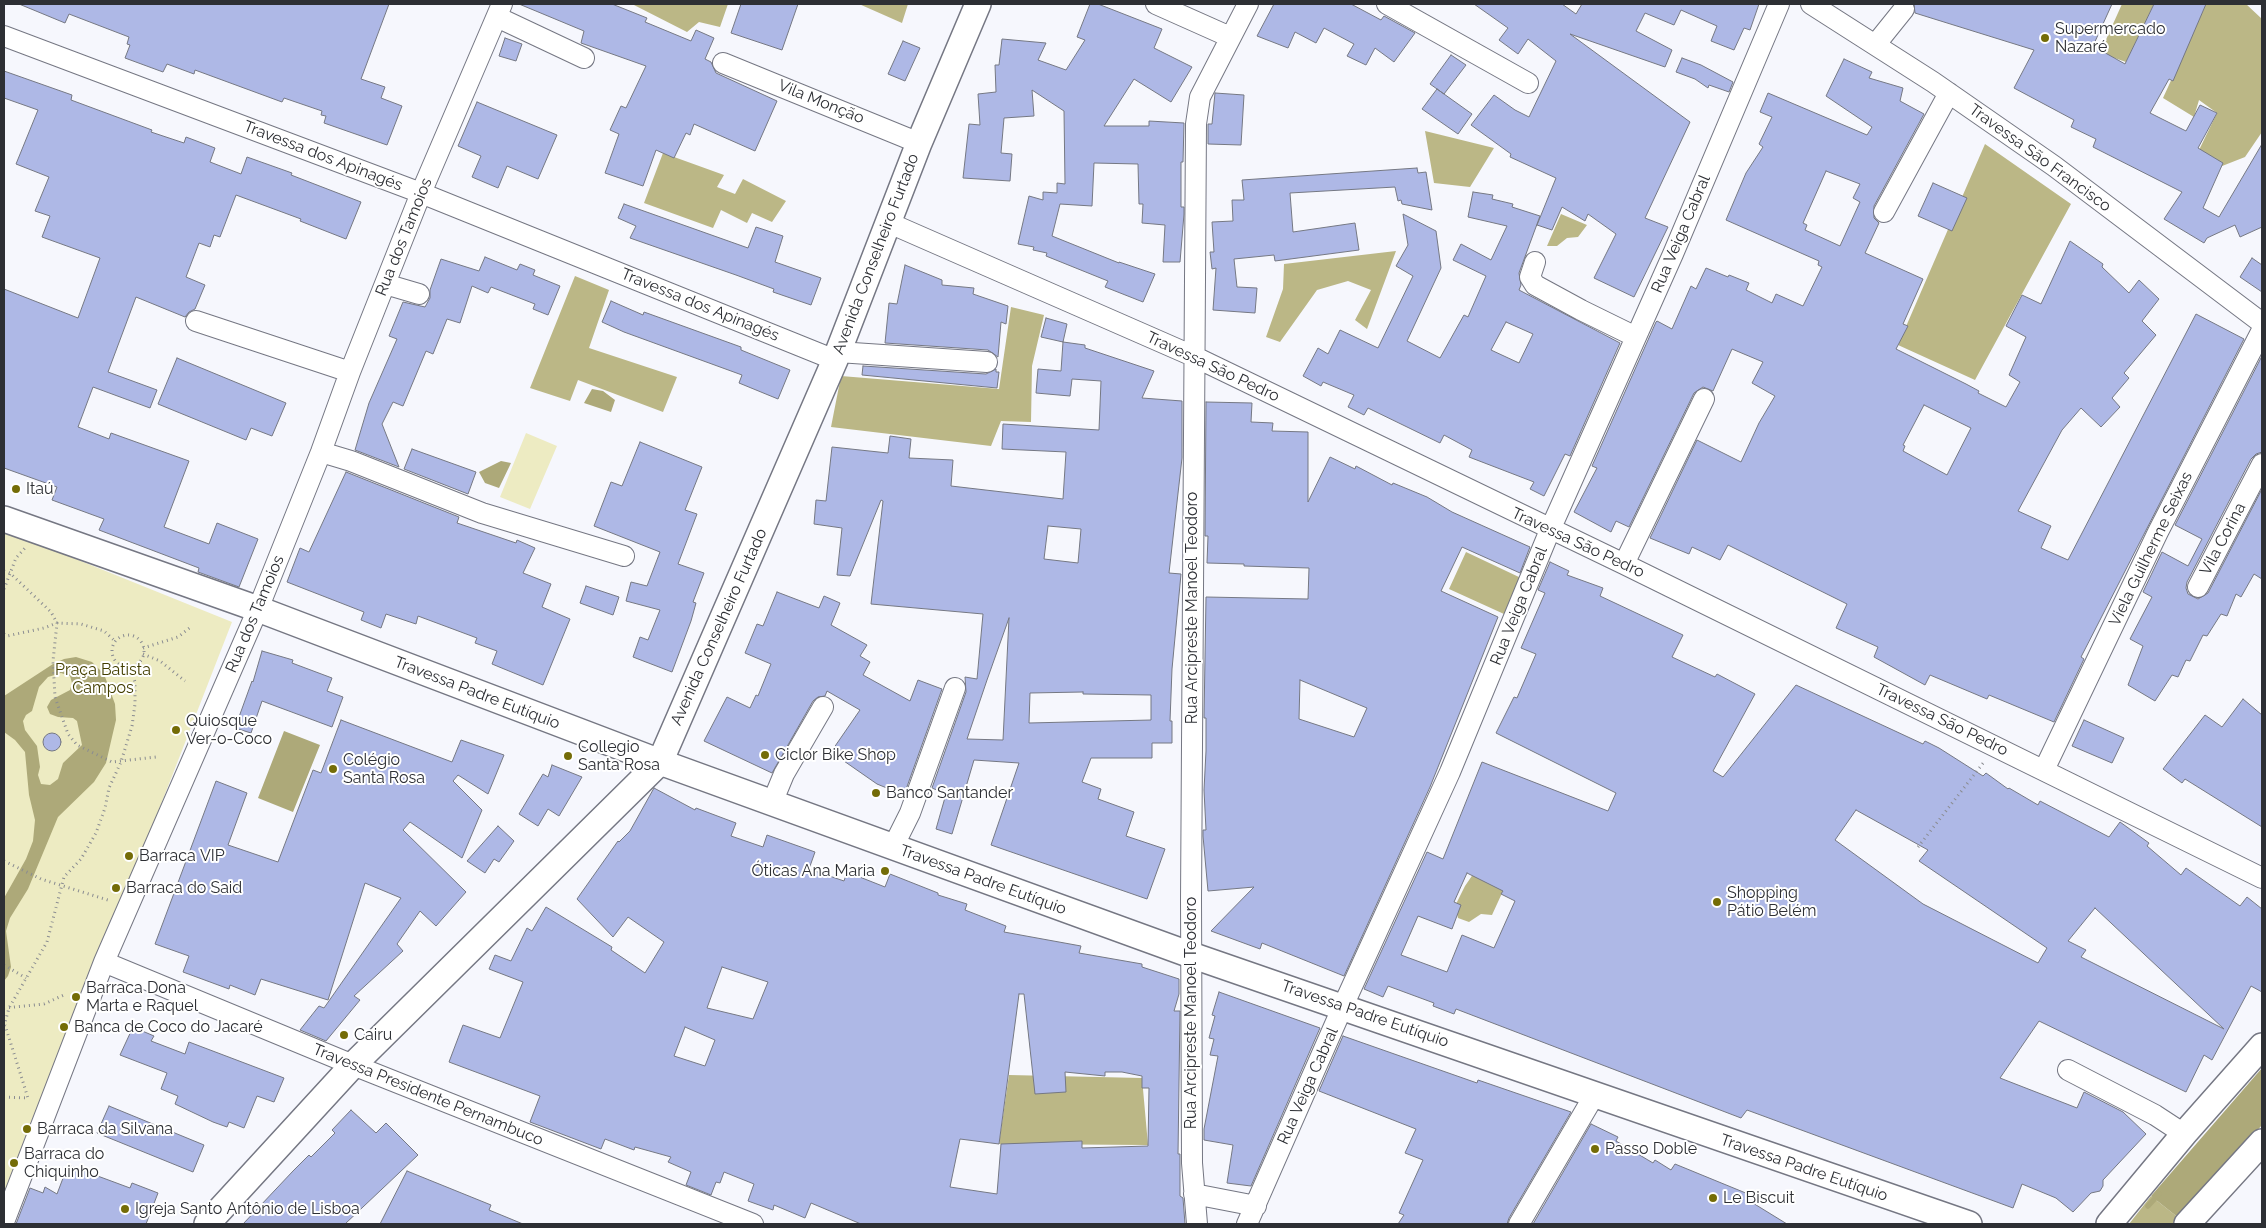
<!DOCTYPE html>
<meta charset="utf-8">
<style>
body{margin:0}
#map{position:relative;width:2266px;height:1228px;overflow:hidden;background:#f6f7fd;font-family:Raleway,sans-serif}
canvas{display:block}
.frame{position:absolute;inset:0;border:5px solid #2d2f34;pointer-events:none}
</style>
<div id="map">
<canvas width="2266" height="1228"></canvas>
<div class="frame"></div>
</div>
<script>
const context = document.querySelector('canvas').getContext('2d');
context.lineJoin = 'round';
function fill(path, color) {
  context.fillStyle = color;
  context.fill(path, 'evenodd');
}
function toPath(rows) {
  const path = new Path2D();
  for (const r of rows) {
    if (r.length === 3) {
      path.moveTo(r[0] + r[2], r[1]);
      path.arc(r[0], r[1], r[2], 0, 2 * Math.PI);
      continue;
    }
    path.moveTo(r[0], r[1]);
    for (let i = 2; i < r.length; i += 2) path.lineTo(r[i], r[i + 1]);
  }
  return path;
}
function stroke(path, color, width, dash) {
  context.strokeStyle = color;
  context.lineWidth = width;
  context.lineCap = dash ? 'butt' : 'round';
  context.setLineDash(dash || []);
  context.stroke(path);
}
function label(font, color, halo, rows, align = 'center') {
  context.font = font + ' Raleway,sans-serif';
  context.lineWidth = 4;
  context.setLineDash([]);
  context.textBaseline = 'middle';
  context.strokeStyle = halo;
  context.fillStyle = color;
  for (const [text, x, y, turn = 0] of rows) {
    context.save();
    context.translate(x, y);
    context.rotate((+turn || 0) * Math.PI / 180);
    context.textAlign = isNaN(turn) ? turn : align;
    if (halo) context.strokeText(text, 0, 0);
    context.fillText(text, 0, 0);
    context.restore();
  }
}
fill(toPath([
 [526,433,557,446,530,509,500,497],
 [4,530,232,622,100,961,4,1219]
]), '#edebc2');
fill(toPath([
 [632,4,728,4,720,27,699,22,687,32],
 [859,4,908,4,902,23],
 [2122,4,2154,4,2126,62,2100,53],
 [2206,4,2246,4,2262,19,2262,132,2245,157,2184,181,2217,113,2199,100,2194,117,2163,98],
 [1425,131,1494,148,1470,187,1434,183],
 [1985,144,2071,204,1975,380,1898,345],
 [663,153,724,175,717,187,735,194,743,179,786,201,772,222,752,213,747,223,721,210,713,228,644,203],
 [1561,214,1587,225,1578,237,1567,238,1557,246,1547,246],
 [1396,251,1367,329,1355,320,1371,290,1348,281,1317,290,1280,342,1266,337,1283,289,1284,264],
 [575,276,609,290,589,348,677,377,663,412,578,380,570,401,530,388],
 [1011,307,1044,315,1032,366,1031,422,1001,421,991,446,831,427,841,376,999,389],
 [1466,552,1521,578,1504,614,1449,589],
 [1480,864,1503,891,1492,915,1481,914,1469,922,1458,918,1455,906,1465,886],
 [1009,1075,1142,1078,1148,1145,999,1144],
 [2151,1196,2180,1219,2175,1224,2129,1224]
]), '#bbb786');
fill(toPath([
 [592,389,603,391,615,400,611,412,584,403],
 [501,461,511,463,499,488,485,483,479,472],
 [76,657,92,662,104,674,115,704,116,720,112,737,106,763,94,782,58,817,28,889,10,918,6,931,11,967,8,976,4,981,4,898,26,859,33,841,35,820,29,795,25,752,15,740,4,732,4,696,53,664,64,659],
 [61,673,70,676,72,683,70,690,51,700,47,707,50,714,58,717,73,718,77,721,82,745,63,763,58,779,50,785,41,784,38,775,40,767,37,746,25,730,23,721,26,715,32,711,39,687,48,677],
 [284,731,320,745,293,812,258,798],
 [2262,1068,2262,1125,2180,1219,2151,1196]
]), '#ada979');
stroke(toPath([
 [2148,1206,2159,1194]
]), '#ada979', 5.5);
const building = toPath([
 [19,4,389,4,361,79,385,87,381,98,402,106,387,145,324,123,326,116,321,115,322,111,284,98,282,102,195,70,194,74,167,64,163,72,125,58,130,45,127,44,129,37,69,14,65,23,19,4],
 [519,4,612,4,647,18,645,22,691,41,696,30,714,38,705,59,711,62,716,73,777,101,755,151,694,124,690,135,686,133,674,158,656,150,643,186,605,173,619,134,610,130,621,106,626,108,646,66,581,43,584,31,519,4],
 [741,4,798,4,782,50,731,33,741,4],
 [1090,4,1098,4,1162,29,1154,48,1192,67,1171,102,1134,79,1104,126,1149,126,1149,121,1184,123,1183,162,1181,162,1181,207,1184,207,1184,214,1180,262,1163,262,1165,225,1142,223,1143,204,1139,204,1138,164,1094,163,1092,206,1060,204,1052,236,1119,263,1119,262,1155,274,1143,302,1105,287,1108,281,1046,256,1047,253,1033,250,1034,247,1018,244,1029,196,1043,200,1043,192,1057,193,1057,183,1065,184,1064,111,1032,90,1034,116,1004,118,1001,153,1012,154,1010,181,963,178,969,124,980,125,978,94,996,92,995,65,999,65,1002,39,1046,43,1038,60,1066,70,1085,40,1077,37,1090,4],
 [1274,4,1351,4,1381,20,1384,16,1415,33,1394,62,1375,48,1366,65,1347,56,1354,44,1324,28,1316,43,1295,32,1288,48,1257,36,1274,4],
 [1474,4,1562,4,1576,14,1582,4,1759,4,1750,30,1744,28,1734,50,1711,41,1717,26,1681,10,1674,25,1645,13,1636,31,1672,50,1665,67,1570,34,1690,122,1645,218,1668,227,1634,297,1594,278,1616,234,1588,214,1585,221,1562,207,1552,230,1537,225,1556,178,1510,157,1511,154,1471,125,1494,95,1515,110,1529,117,1556,61,1528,39,1518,54,1499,40,1508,28,1474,4],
 [1914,4,2112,4,2093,46,2125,64,2154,4,2206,4,2173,81,2169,79,2150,113,2186,131,2200,105,2217,113,2198,148,2223,163,2203,208,2219,217,2262,144,2262,227,2240,237,2235,225,2207,238,2204,243,2164,219,2182,192,2093,147,2096,139,2071,127,2074,120,2014,88,2034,50,1915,13,1914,4],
 [505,38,522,44,516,61,499,56,505,38],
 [903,41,920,48,905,81,888,74,903,41],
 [1451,55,1466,65,1444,94,1430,84,1451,55],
 [1682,58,1701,65,1733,82,1729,92,1709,85,1708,88,1695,79,1676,72,1682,58],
 [1844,59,1872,72,1869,78,1903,88,1900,101,1924,114,1874,206,1874,218,1879,223,1865,253,1923,279,1903,324,1908,326,1896,349,1966,384,1979,391,1978,393,2006,407,2020,382,2009,375,2026,337,2006,326,2022,295,2041,304,2070,241,2103,264,2102,267,2129,293,2139,280,2159,299,2142,321,2156,335,2124,373,2129,378,2112,398,2120,407,2101,427,2081,408,2062,430,2018,511,2051,526,2041,548,2068,560,2196,314,2244,339,2081,657,2084,659,2054,722,1989,695,1987,699,1930,675,1925,685,1874,657,1878,647,1836,628,1847,604,1728,545,1720,560,1692,547,1689,554,1650,538,1697,440,1741,462,1759,423,1775,396,1752,383,1763,362,1732,349,1713,391,1703,387,1694,393,1629,527,1616,521,1611,532,1574,512,1597,468,1592,466,1656,322,1657,321,1672,329,1691,286,1696,289,1706,268,1728,277,1729,275,1749,283,1746,290,1772,303,1776,294,1803,306,1822,267,1818,265,1819,261,1726,220,1746,173,1763,147,1759,144,1772,117,1760,112,1768,93,1867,135,1872,127,1826,96,1844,59],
 [1826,171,1860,184,1853,198,1860,202,1840,246,1805,230,1807,225,1803,223,1826,171],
 [1924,405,1971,428,1947,475,1903,451,1905,446,1903,445,1924,405],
 [4,71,72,95,71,100,152,130,151,132,184,143,186,137,215,148,210,162,241,174,247,157,292,173,291,175,361,202,346,239,300,221,301,219,236,195,220,237,214,235,210,247,199,243,186,277,205,285,195,309,189,312,185,317,136,297,108,372,157,390,150,408,93,387,78,427,109,439,111,433,189,461,164,527,209,544,217,523,258,539,239,587,198,572,199,568,99,530,104,519,52,500,57,487,4,468,4,289,78,318,100,258,42,237,50,216,35,211,49,177,16,164,38,110,4,98,4,71],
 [1437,89,1472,114,1458,134,1422,109,1437,89],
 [1215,93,1244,95,1241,145,1208,144,1208,124,1212,124,1215,93],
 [477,102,557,135,538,179,507,166,498,188,472,177,481,156,458,146,477,102],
 [1417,168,1418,173,1426,172,1432,210,1402,204,1401,200,1398,201,1395,187,1290,193,1293,232,1355,223,1359,250,1275,261,1274,255,1234,259,1237,287,1257,288,1255,313,1213,310,1216,268,1212,269,1210,252,1214,252,1212,222,1233,221,1232,200,1244,200,1242,180,1417,168],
 [1933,183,1967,198,1952,231,1918,216,1933,183],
 [1473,192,1493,195,1492,199,1513,204,1512,207,1540,216,1519,273,1521,285,1519,290,1620,343,1570,456,1565,454,1544,496,1530,489,1534,482,1469,457,1472,450,1444,435,1440,443,1368,408,1364,415,1348,407,1354,395,1323,382,1321,386,1303,376,1318,348,1328,354,1340,330,1378,348,1413,276,1396,266,1408,245,1403,214,1436,231,1441,268,1407,341,1440,358,1464,315,1468,317,1486,276,1453,260,1461,244,1491,260,1507,226,1468,217,1473,192],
 [1506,322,1533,334,1519,363,1491,350,1506,322],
 [624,204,748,248,756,227,783,236,775,262,821,278,811,305,773,292,774,289,736,275,630,238,636,226,618,218,624,204],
 [485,257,517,270,520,264,535,270,533,275,560,286,548,315,533,309,535,304,491,287,488,293,472,286,460,323,447,319,433,354,426,351,403,406,393,402,382,424,399,467,355,450,369,403,397,339,389,336,403,302,425,307,430,298,430,290,441,259,479,271,485,257],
 [2252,258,2262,265,2262,292,2240,277,2252,258],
 [905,265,942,280,942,285,974,288,973,294,1008,306,1006,324,1001,322,998,357,988,350,885,343,889,303,897,304,905,265],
 [611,301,643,315,644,312,741,347,741,350,790,370,778,399,739,383,742,375,624,332,602,322,611,301],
 [1046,318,1067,324,1063,342,1041,337,1046,318],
 [1063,342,1085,345,1085,348,1154,371,1142,398,1182,401,1182,458,1169,573,1181,574,1172,669,1170,721,1172,721,1172,743,1152,743,1152,758,1091,758,1082,782,1101,789,1098,799,1134,812,1126,836,1165,849,1147,899,991,845,1019,763,974,760,952,834,936,829,946,794,932,788,966,692,965,677,977,679,983,614,871,604,883,501,881,500,850,576,837,575,842,528,814,524,816,500,826,501,832,447,888,453,890,436,911,439,909,458,953,460,951,486,1063,499,1066,452,1002,449,1003,424,1099,430,1101,381,1072,379,1070,396,1036,393,1038,369,1061,371,1063,342],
 [1048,526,1081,529,1078,563,1044,559,1048,526],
 [1009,618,1003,740,967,739,987,680,1009,618],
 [1083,692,1083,694,1151,695,1151,720,1029,723,1030,693,1083,692],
 [2262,356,2262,452,2256,454,2251,459,2187,582,2186,588,2188,594,2198,599,2208,593,2262,489,2262,579,2254,574,2241,597,2236,594,2227,616,2221,614,2207,636,2203,635,2190,661,2186,660,2178,677,2172,675,2155,701,2128,685,2143,646,2130,639,2152,597,2143,592,2162,552,2188,566,2202,539,2175,525,2262,356],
 [177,358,286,403,272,436,251,428,246,440,158,404,177,358],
 [863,366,986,374,996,369,996,372,999,372,997,388,862,375,863,366],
 [1206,402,1252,403,1251,422,1273,423,1272,431,1308,432,1308,502,1330,457,1355,469,1356,466,1392,485,1393,483,1427,497,1452,512,1530,547,1520,573,1462,547,1441,591,1498,617,1430,787,1344,976,1262,943,1260,949,1211,931,1254,887,1208,891,1203,836,1203,830,1206,830,1204,790,1206,751,1206,718,1204,718,1206,597,1308,599,1309,568,1244,566,1244,564,1207,563,1208,536,1205,536,1206,402],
 [1300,680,1367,708,1354,737,1299,719,1300,680],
 [640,442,702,467,685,510,697,514,678,564,704,573,693,602,696,603,691,621,672,672,633,657,640,637,648,640,660,610,626,601,631,582,647,586,660,552,594,526,611,482,622,486,640,442],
 [412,449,476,472,468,494,404,469,412,449],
 [346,472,459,517,457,523,516,543,517,540,535,548,523,573,551,584,542,607,570,619,543,685,492,664,497,651,475,643,477,638,418,616,416,624,386,614,381,628,361,620,364,612,287,582,300,548,309,552,346,472],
 [1550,562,1569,571,1567,575,1603,588,1600,596,1683,635,1672,657,1715,677,1717,674,1755,694,1713,771,1723,777,1796,685,1923,744,1925,741,1939,748,1983,776,1986,773,2008,789,2009,788,2038,805,2040,801,2109,837,2120,822,2149,843,2147,846,2181,875,2186,868,2240,906,2247,897,2262,909,2262,992,2251,986,2212,1060,2204,1055,2186,1092,2039,1021,2000,1078,2077,1108,2084,1092,2123,1112,2146,1134,2103,1180,2103,1186,2100,1191,2091,1193,2073,1212,2056,1198,2022,1184,2013,1208,1747,1110,1741,1118,1456,1009,1454,1014,1433,1006,1434,1003,1388,986,1383,997,1364,989,1427,852,1443,859,1482,762,1608,811,1616,793,1496,733,1514,697,1517,698,1536,654,1521,648,1545,593,1538,590,1550,562],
 [1856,810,1928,850,1919,861,2047,948,2038,963,1923,904,1835,840,1856,810],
 [1467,873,1503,891,1501,894,1515,901,1494,948,1462,935,1447,972,1401,955,1418,916,1452,929,1461,905,1454,902,1467,873],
 [2095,908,2224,1029,2081,957,2086,950,2068,941,2095,908],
 [586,586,619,597,613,615,580,603,586,586],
 [777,592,819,608,824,596,840,603,831,625,867,645,860,656,870,662,863,675,910,701,918,680,942,689,904,795,877,784,831,752,860,710,827,691,825,696,818,697,813,701,772,773,704,741,727,697,750,708,756,695,758,696,771,664,745,653,757,624,763,626,777,592],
 [262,651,293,660,292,663,332,678,327,691,343,697,332,727,262,701,251,733,235,728,252,681,253,682,262,651],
 [2243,699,2262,715,2262,827,2185,779,2182,783,2163,769,2205,715,2222,727,2243,699],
 [341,720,452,762,461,740,504,755,488,794,458,775,453,781,482,810,462,858,410,822,403,830,466,892,436,926,420,911,397,944,403,951,354,996,360,1000,326,1041,300,1030,319,1006,324,1008,401,898,365,883,328,1000,261,979,255,995,230,985,229,989,183,972,189,956,155,944,216,781,247,793,228,845,278,862,313,770,321,773,341,720],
 [2084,720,2124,738,2112,763,2072,746,2084,720],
 [52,742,9],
 [552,765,582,777,559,816,548,809,538,826,519,814,543,774,548,777,552,765],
 [654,788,695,810,696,808,736,823,731,836,763,847,767,835,815,852,809,869,844,881,847,872,885,887,890,874,938,893,938,895,967,904,965,910,1006,926,1004,932,1081,946,1079,953,1142,964,1142,967,1179,979,1179,994,1174,1011,1180,1011,1178,1154,1180,1154,1180,1196,1183,1198,1185,1224,861,1224,811,1203,805,1218,774,1205,773,1210,748,1201,754,1184,724,1172,720,1183,716,1182,711,1195,686,1185,691,1172,668,1162,671,1157,635,1147,634,1150,605,1139,601,1149,530,1122,540,1096,449,1062,463,1025,500,1038,523,982,489,969,495,955,511,961,527,928,532,931,546,907,612,947,611,950,645,973,664,942,628,917,613,937,577,899,618,841,619,842,630,831,654,788],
 [722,967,768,982,753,1019,707,1008,722,967],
 [1019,994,1024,994,1035,1094,1066,1092,1065,1072,1105,1076,1105,1072,1122,1072,1142,1076,1142,1088,1149,1088,1148,1146,1082,1148,1082,1141,1001,1144,997,1194,950,1187,960,1139,999,1144,1019,994],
 [685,1027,715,1040,705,1066,674,1056,685,1027],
 [498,826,514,841,499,862,494,859,485,873,467,861,498,826],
 [1219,992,1320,1028,1251,1186,1227,1183,1233,1145,1204,1140,1204,1129,1218,1056,1210,1055,1214,1039,1209,1038,1215,1016,1212,1015,1219,992],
 [133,1027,154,1036,151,1041,185,1054,189,1042,284,1078,274,1102,257,1096,244,1128,229,1122,227,1127,213,1122,175,1104,178,1096,161,1089,167,1073,120,1055,133,1027],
 [1343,1036,1477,1083,1478,1080,1571,1112,1509,1218,1507,1224,1398,1224,1404,1215,1399,1213,1423,1160,1405,1153,1416,1129,1319,1091,1343,1036],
 [109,1106,204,1145,193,1172,97,1133,109,1106],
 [351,1110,376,1133,386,1123,418,1155,345,1224,243,1224,293,1171,309,1155,311,1157,335,1133,332,1130,351,1110],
 [1591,1124,1618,1137,1616,1141,1653,1163,1655,1160,1671,1170,1675,1164,1753,1196,1748,1200,1787,1224,1533,1224,1591,1124],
 [68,1165,130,1188,132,1183,158,1193,146,1224,16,1224,30,1188,43,1193,45,1187,57,1194,68,1165],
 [407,1171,491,1205,489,1210,523,1224,380,1224,407,1171]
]);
fill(building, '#aeb8e6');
stroke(building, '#757883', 1);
const minor = toPath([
 [1156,4,1230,37],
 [1387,4,1528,83],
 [1811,4,1933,82,2054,166,2262,323],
 [497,17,584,58],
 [4,36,421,193,835,360],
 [1875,45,1904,9],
 [723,63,919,143],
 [1884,212,1949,93],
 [887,222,1193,356,1624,564,2262,878],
 [1535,262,1530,277,1535,285,1581,310,1636,337],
 [385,284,419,294],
 [196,321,350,372],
 [838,352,987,362],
 [321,452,351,461,482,513,624,556],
 [1624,564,1704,399],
 [2198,587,2262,464],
 [2044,770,2158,532,2262,330],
 [772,803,784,774,823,707],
 [893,847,910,813,955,688],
 [104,962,353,1065,753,1224],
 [2068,1070,2155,1115,2184,1134],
 [1194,1194,1256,1206],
 [4,1222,104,962,258,609,321,452,350,372,421,193,502,4],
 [1197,1224,1192,1163,1191,899,1196,124,1200,97,1248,4],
 [1247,1224,1343,1006,1450,772,1550,530,1673,254,1779,4],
 [1519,1224,1595,1094]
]);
const major = toPath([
 [4,519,258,609,660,762,1191,955,1969,1224],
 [207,1224,353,1065,660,762,835,360,919,143,978,4],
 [2109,1224,2184,1134,2262,1046],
 [2187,1224,2262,1142]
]);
stroke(minor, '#757783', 22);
stroke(major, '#757783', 28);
stroke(toPath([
 [4,571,10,573,51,612,57,623,53,661,55,697,68,734,77,745,112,762,156,757],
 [4,589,16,558,25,548],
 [4,634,7,636,44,628,57,623,81,624,104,631,115,641],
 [128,651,16],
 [143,648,178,637,192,626],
 [143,654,160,661,185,681],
 [1918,847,1984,762],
 [4,861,41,879,111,901],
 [4,965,26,978],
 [4,1008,44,1004,66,994],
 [4,1026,9,1008,47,942,64,877,81,859,96,833,105,808,109,788,121,762,132,726,135,704,135,682,130,667],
 [4,1097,28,1098,5,1025]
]), '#8a8c91', 3, [1, 4]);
stroke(minor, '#fff', 20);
stroke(major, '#fff', 25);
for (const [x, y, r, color] of [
 [2045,38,5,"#746c07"],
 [16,489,5,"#746c07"],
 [176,730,5,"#746c07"],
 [765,755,5,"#746c07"],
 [568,756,5,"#746c07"],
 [333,769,5,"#746c07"],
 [876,793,5,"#746c07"],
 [129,856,5,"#746c07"],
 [885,871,5,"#746c07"],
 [116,888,5,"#746c07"],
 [1717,902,5,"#746c07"],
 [76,997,5,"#746c07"],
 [64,1027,5,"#746c07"],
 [344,1035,5,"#746c07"],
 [27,1129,5,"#746c07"],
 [1595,1149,5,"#746c07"],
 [14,1163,5,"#746c07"],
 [1713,1198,5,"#746c07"],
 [125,1209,5,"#746c07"]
]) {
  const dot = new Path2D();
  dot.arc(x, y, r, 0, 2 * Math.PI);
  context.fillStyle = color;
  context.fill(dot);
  stroke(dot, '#fff', 2);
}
label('16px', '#2d2f34', '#fff', [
 ["Supermercado",2055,29],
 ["Nazaré",2055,47],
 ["Itaú",26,489],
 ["Quiosque",186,721],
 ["Ver-o-Coco",186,739],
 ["Collegio",578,747],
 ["Santa Rosa",578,765],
 ["Ciclor Bike Shop",775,755],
 ["Colégio",343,760],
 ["Santa Rosa",343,778],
 ["Banco Santander",886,793],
 ["Barraca VIP",139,856],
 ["Óticas Ana Maria",875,871,"right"],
 ["Barraca do Said",126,888],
 ["Shopping",1727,893],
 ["Pátio Belém",1727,911],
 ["Barraca Dona",86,988],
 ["Marta e Raquel",86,1006],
 ["Banca de Coco do Jacaré",74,1027],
 ["Cairu",354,1035],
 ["Barraca da Silvana",37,1129],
 ["Passo Doble",1605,1149],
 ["Barraca do",24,1154],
 ["Chiquinho",24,1172],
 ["Le Biscuit",1723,1198],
 ["Igreja Santo Antônio de Lisboa",135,1209]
], 'left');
label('16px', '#2d2f34', '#fff', [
 ["Vila Monção",821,102,22],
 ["Travessa dos Apinagés",323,156,21],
 ["Travessa São Francisco",2040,158,36],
 ["Rua Veiga Cabral",1681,234,-67],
 ["Rua dos Tamoios",404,237,-68],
 ["Avenida Conselheiro Furtado",876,254,-69],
 ["Travessa dos Apinagés",700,305,22],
 ["Travessa São Pedro",1213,367,25],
 ["Vila Corina",2223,539,-62],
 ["Travessa São Pedro",1578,543,25],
 ["Viela Guilherme Seixas",2151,549,-64],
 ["Rua Veiga Cabral",1519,606,-68],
 ["Rua Arcipreste Manoel Teodoro",1192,608,-90],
 ["Rua dos Tamoios",255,614,-67],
 ["Avenida Conselheiro Furtado",719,627,-66],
 ["Travessa Padre Eutíquio",477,693,21],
 ["Travessa São Pedro",1942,720,26],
 ["Travessa Padre Eutíquio",983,880,20],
 ["Rua Arcipreste Manoel Teodoro",1191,1013,-90],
 ["Travessa Padre Eutíquio",1365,1014,19],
 ["Rua Veiga Cabral",1308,1086,-66],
 ["Travessa Presidente Pernambuco",428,1095,22],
 ["Travessa Padre Eutíquio",1804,1168,19]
]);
label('16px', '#433e00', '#fff', [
 ["Praça Batista",103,670],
 ["Campos",103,688]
]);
</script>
